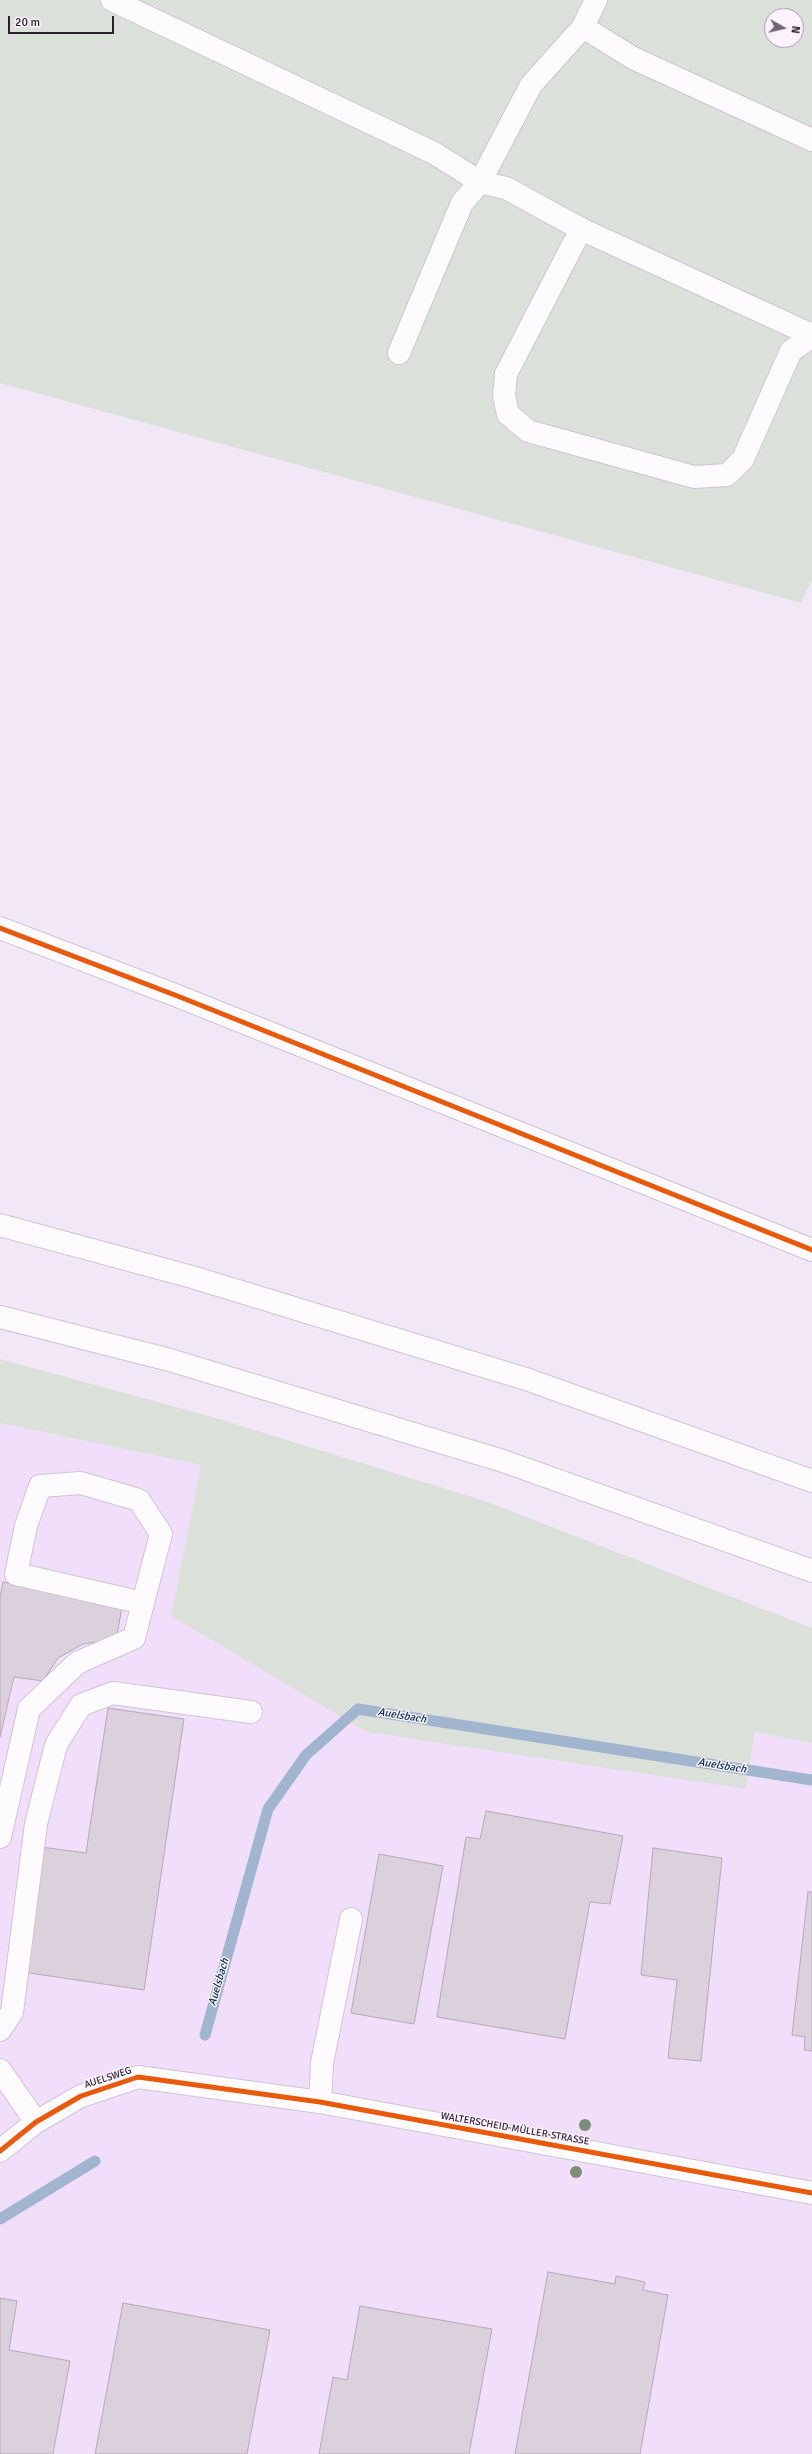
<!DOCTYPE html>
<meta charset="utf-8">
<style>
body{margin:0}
#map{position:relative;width:812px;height:2454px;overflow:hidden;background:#f2e7f7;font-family:Signika,sans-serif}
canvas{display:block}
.north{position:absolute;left:764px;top:8px;width:40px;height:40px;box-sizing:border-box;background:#fbf2fe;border:1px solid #a69ea9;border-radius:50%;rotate:98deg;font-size:11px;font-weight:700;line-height:16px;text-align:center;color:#271f2a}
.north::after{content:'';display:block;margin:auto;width:14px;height:18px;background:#6e6572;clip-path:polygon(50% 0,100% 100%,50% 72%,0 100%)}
.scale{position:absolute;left:8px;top:16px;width:106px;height:18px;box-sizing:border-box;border:2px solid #271f2a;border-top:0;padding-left:5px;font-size:12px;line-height:14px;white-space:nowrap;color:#271f2a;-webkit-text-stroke:3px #fbf2fe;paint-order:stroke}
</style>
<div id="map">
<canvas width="812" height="2454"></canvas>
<div class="north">N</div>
<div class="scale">20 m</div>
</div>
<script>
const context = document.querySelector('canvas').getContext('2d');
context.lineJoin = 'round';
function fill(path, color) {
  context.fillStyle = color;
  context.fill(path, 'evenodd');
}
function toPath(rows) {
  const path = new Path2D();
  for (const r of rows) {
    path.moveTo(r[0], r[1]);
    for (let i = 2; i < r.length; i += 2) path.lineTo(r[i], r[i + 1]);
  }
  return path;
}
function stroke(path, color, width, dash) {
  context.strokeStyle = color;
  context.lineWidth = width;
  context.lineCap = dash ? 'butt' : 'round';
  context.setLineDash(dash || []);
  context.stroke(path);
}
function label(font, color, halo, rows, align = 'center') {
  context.font = font + ' Signika,sans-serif';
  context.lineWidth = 3;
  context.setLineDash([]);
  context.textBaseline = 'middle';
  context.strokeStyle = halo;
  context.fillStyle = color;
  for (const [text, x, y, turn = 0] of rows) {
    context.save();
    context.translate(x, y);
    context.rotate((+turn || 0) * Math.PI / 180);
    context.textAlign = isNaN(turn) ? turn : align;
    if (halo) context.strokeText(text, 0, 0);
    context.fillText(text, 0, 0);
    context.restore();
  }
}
fill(toPath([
 [0,1423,201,1465,171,1616,747,1789,755,1732,812,1743,812,2454,0,2454]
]), '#f1defa');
fill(toPath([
 [0,0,812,0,812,580,801,603,0,383],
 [772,16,796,16,796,40,772,40],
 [0,1359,209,1416,485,1501,812,1628,812,1743,755,1732,746,1789,367,1732,171,1616,201,1465,0,1423]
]), '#dbe1da');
stroke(toPath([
 [205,2035,268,1809,306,1755,358,1709,812,1780],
 [0,2219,95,2161]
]), '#a1b5cf', 11);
const building = toPath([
 [3,1582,122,1608,116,1639,83,1644,58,1658,43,1681,14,1677,0,1737,0,1598,3,1582],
 [108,1708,184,1719,144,1990,23,1972,41,1847,86,1853,108,1708],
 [486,1811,623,1836,610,1904,590,1902,565,2039,437,2017,466,1837,480,1839,486,1811],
 [653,1848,722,1858,701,2061,668,2058,677,1980,641,1975,653,1848],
 [379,1854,443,1866,414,2024,351,2013,379,1854],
 [808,1892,812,1892,812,2051,804,2050,805,2037,792,2035,808,1892],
 [548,2272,615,2284,616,2276,645,2282,643,2290,668,2295,640,2454,515,2454,548,2272],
 [0,2298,17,2301,9,2350,70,2361,53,2454,0,2454,0,2298],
 [123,2303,270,2330,247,2454,95,2454,123,2303],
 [360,2306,492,2329,469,2454,319,2454,333,2377,347,2380,360,2306]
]);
fill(building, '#dbd1dd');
stroke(building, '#b5aab6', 1);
const minor = toPath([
 [112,0,434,153,480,182,506,188,581,229,812,335],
 [583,27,633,58,812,140],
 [581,229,506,374,504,396,508,414,528,431,694,477,727,475,743,459,791,351,812,336],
 [399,353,462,203,480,182,531,85,583,27,596,0],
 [0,928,180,997,812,1250],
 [0,1837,29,1709,77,1663,134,1638,143,1603,161,1534,139,1500,81,1483,40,1486,26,1526,16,1574,143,1603],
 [0,2030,12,2012,36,1824,56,1745,81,1705,113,1693,251,1712],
 [0,2070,36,2122],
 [320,2102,322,2063,351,1919],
 [0,2151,36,2122,81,2096,138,2077,320,2102,812,2193]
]);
const highway = toPath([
 [0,1225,192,1277,526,1379,812,1481],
 [0,1317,170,1360,503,1461,812,1571]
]);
stroke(minor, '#cec5d2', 24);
stroke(highway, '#cec5d2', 24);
stroke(minor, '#fdfbfe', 22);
stroke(highway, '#fdfbfe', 22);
stroke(toPath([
 [0,928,180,997,812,1250],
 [0,2151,36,2122,81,2096,138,2077,320,2102,812,2193]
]), '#e8590c', 5);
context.fillStyle = '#7c8c77';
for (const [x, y] of [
 [585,2125],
 [576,2172]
]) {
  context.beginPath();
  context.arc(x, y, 6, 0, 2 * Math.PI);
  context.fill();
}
label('10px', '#271f2a', '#fbf2fe', [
 ["AUELSWEG",108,2078,-18],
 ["WALTERSCHEID-MÜLLER-STRASSE",515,2129,10]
]);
label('italic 11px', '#042d4c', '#fbf2fe', [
 ["Auelsbach",402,1716,9],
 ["Auelsbach",722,1766,9],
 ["Auelsbach",219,1982,-74]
]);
</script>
